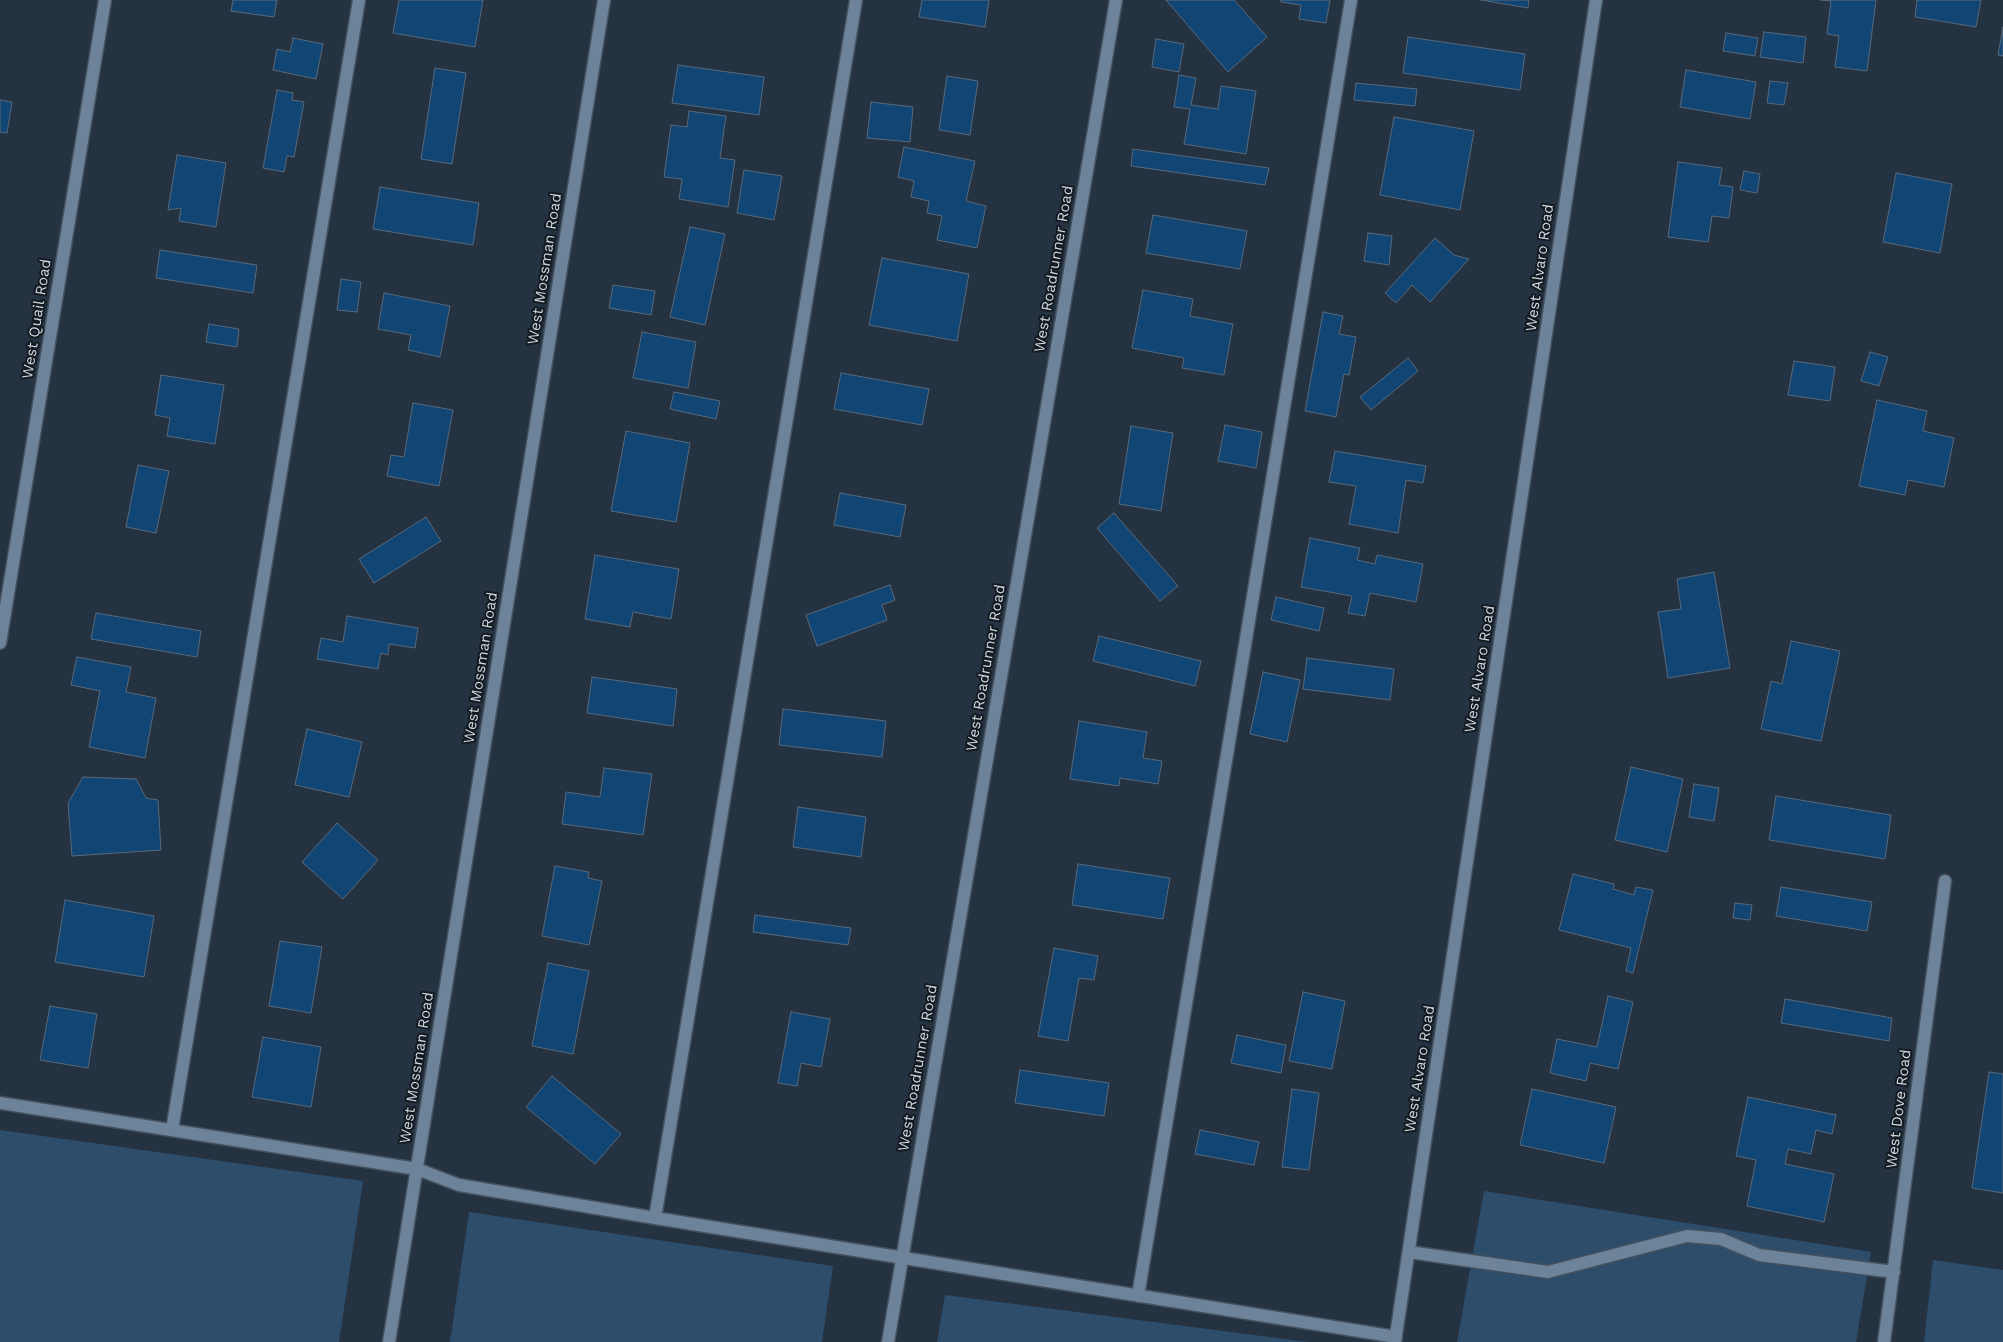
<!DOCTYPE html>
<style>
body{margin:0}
canvas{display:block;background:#243241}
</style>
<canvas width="2003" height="1342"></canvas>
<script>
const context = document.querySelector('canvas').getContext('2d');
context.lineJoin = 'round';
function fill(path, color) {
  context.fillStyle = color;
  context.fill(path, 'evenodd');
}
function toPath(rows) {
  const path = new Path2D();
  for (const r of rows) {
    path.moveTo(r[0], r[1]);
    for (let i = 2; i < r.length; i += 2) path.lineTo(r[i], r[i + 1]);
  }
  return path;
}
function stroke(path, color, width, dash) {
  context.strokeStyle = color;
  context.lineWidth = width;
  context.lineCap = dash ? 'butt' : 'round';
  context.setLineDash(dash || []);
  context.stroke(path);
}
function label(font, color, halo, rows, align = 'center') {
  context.font = font + ' "Work Sans",sans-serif';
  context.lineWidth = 4;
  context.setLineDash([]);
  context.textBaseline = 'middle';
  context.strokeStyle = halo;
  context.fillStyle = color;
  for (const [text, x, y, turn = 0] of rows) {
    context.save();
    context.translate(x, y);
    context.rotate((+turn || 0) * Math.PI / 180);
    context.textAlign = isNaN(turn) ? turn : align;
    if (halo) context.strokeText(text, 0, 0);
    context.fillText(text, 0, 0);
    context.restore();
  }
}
fill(toPath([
 [0,1130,363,1181,339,1342,0,1342],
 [1484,1191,1871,1252,1856,1342,1457,1342],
 [469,1212,833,1266,822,1342,450,1342],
 [1933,1260,2003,1270,2003,1342,1924,1342],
 [945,1295,1308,1342,937,1342]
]), '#2e4d6b');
const building = toPath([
 [233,0,277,0,274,17,231,11,233,0],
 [399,0,483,0,475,47,393,33,399,0],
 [922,0,989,0,985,27,919,17,922,0],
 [1166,0,1234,0,1267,37,1228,72,1166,0],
 [1281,0,1330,0,1326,23,1299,19,1301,5,1281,2,1281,0],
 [1481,0,1529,0,1528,8,1481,0],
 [1821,0,1876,0,1867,71,1835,67,1839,36,1827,34,1831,1,1821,0],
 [1917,0,1981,0,1976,27,1915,17,1917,0],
 [2003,27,2003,56,1998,55,2003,27],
 [1764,32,1806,37,1803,63,1760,57,1764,32],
 [1726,33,1758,38,1755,56,1723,51,1726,33],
 [1408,37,1525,54,1520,90,1403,73,1408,37],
 [293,38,323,44,316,79,273,70,277,49,290,52,293,38],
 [1156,39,1184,44,1179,72,1152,67,1156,39],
 [678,65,764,77,759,115,672,103,678,65],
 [435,68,466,73,452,164,421,159,435,68],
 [1686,70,1756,82,1750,119,1680,107,1686,70],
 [1179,75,1196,78,1191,105,1218,109,1221,86,1256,91,1246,154,1184,144,1190,109,1174,107,1179,75],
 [947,76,978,81,970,135,939,130,947,76],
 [1770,81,1788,83,1784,105,1767,103,1770,81],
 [1356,83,1417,89,1415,106,1354,100,1356,83],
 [277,90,293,93,292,100,304,102,294,157,287,156,284,172,263,168,277,90],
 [0,100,12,102,7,133,0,132,0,100],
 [871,102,913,107,910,142,867,138,871,102],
 [689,111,726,116,720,158,735,160,728,207,679,199,682,179,664,177,671,125,687,127,689,111],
 [1394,117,1474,131,1460,210,1380,195,1394,117],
 [904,147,975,161,966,201,986,206,977,248,937,240,942,216,927,213,929,201,911,197,914,181,898,177,904,147],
 [1133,149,1269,168,1265,185,1131,166,1133,149],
 [177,155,226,163,216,227,179,221,181,208,168,210,177,155],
 [1678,162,1722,168,1719,185,1733,187,1729,218,1712,216,1708,242,1668,237,1678,162],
 [744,170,782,176,774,220,737,213,744,170],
 [1744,171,1760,174,1757,193,1740,190,1744,171],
 [1896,173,1952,184,1940,253,1883,242,1896,173],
 [380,187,479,203,473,245,373,229,380,187],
 [1153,215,1247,231,1240,269,1146,253,1153,215],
 [690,227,725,234,705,325,670,317,690,227],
 [1368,233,1392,236,1389,265,1364,261,1368,233],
 [1435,238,1454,255,1469,259,1430,302,1412,285,1396,303,1385,293,1435,238],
 [160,250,257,265,253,293,156,278,160,250],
 [882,258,969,274,957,341,869,325,882,258],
 [341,279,361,282,357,312,337,310,341,279],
 [613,285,655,291,651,315,609,308,613,285],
 [1143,290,1193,299,1190,316,1233,324,1224,375,1182,368,1184,358,1132,348,1143,290],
 [384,293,450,306,440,357,408,350,411,335,378,329,384,293],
 [1323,312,1343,316,1339,334,1356,337,1349,375,1344,374,1336,417,1305,411,1323,312],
 [209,324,239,329,237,347,206,342,209,324],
 [642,332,696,342,688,388,633,378,642,332],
 [1870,352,1888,357,1879,386,1861,381,1870,352],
 [1408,358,1418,371,1371,410,1360,397,1408,358],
 [1794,361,1835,367,1830,401,1788,395,1794,361],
 [841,373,929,389,922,425,834,409,841,373],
 [161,375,224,385,215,444,167,436,170,418,155,415,161,375],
 [674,392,720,401,716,419,670,409,674,392],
 [1877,400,1927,411,1923,431,1954,438,1944,487,1908,480,1905,495,1859,486,1877,400],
 [413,403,453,410,439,486,387,476,391,455,404,457,413,403],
 [1225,425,1262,432,1256,468,1218,461,1225,425],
 [1131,426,1173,433,1161,511,1119,504,1131,426],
 [626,431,690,443,676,522,611,511,626,431],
 [1335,451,1426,466,1423,483,1406,480,1398,533,1349,524,1356,486,1329,482,1335,451],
 [138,465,169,471,156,533,126,527,138,465],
 [840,493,906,505,900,537,834,525,840,493],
 [1114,513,1178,586,1160,601,1097,528,1114,513],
 [426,517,441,541,374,583,359,559,426,517],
 [1310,538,1360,548,1357,560,1375,564,1377,555,1423,564,1416,602,1370,593,1365,616,1348,613,1352,596,1301,587,1310,538],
 [595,555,679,569,671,619,633,612,630,627,585,619,595,555],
 [1714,572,1730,668,1668,678,1658,612,1681,609,1677,579,1714,572],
 [890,585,895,600,882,605,887,620,817,646,806,615,890,585],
 [1276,597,1324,608,1319,631,1271,620,1276,597],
 [96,613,201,631,197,657,91,639,96,613],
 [347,616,418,628,415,648,389,644,388,655,381,653,378,669,317,659,321,638,343,642,347,616],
 [1099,636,1201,661,1195,686,1093,661,1099,636],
 [1791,641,1840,651,1821,741,1761,729,1771,681,1782,684,1791,641],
 [77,657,131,667,126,692,156,698,145,758,89,747,100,691,71,685,77,657],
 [1307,658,1394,669,1390,700,1303,689,1307,658],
 [1263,672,1300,680,1287,742,1250,734,1263,672],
 [592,677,677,689,673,726,587,713,592,677],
 [783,709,886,721,882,757,779,745,783,709],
 [1079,721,1147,732,1143,758,1162,761,1158,784,1120,778,1119,786,1070,779,1079,721],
 [307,729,362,742,349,797,295,785,307,729],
 [1631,767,1683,779,1667,852,1615,840,1631,767],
 [604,768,652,774,643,835,562,824,566,792,600,797,604,768],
 [83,777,136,779,146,798,158,800,161,850,72,856,68,803,83,777],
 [1694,784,1719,788,1714,821,1689,817,1694,784],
 [1776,796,1891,815,1885,859,1769,840,1776,796],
 [798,807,866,817,861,857,793,847,798,807],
 [337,823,378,860,343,899,302,862,337,823],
 [1078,864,1170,878,1163,919,1072,905,1078,864],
 [555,866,589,872,588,878,602,881,589,945,542,936,555,866],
 [1573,874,1614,884,1613,889,1634,895,1636,887,1653,890,1633,973,1626,971,1631,948,1559,930,1573,874],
 [1781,887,1872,902,1867,931,1776,916,1781,887],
 [65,900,154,916,144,977,55,962,65,900],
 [1735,903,1752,905,1750,920,1733,918,1735,903],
 [755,915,851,928,848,945,753,932,755,915],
 [280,941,322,947,311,1013,269,1006,280,941],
 [1054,948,1098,956,1094,980,1079,978,1068,1041,1038,1036,1054,948],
 [548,963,589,971,573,1054,532,1046,548,963],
 [1303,992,1345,1001,1332,1069,1289,1061,1303,992],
 [1608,996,1633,1002,1618,1069,1590,1063,1586,1081,1550,1073,1557,1039,1597,1047,1608,996],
 [1785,999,1892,1018,1889,1041,1781,1023,1785,999],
 [50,1006,97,1014,88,1068,40,1060,50,1006],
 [791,1012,830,1019,821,1067,801,1063,797,1086,778,1083,791,1012],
 [1237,1035,1286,1045,1281,1073,1231,1063,1237,1035],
 [263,1037,321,1047,311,1107,252,1097,263,1037],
 [1020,1070,1109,1083,1104,1116,1015,1103,1020,1070],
 [1989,1072,2003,1074,2003,1193,1972,1188,1989,1072],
 [552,1076,621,1134,595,1164,526,1107,552,1076],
 [1292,1089,1319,1093,1309,1170,1282,1167,1292,1089],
 [1532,1089,1616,1107,1604,1163,1520,1145,1532,1089],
 [1748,1097,1836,1115,1832,1134,1816,1130,1811,1154,1788,1149,1785,1164,1834,1174,1824,1222,1747,1206,1756,1160,1736,1156,1748,1097],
 [1200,1130,1259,1142,1254,1165,1195,1154,1200,1130]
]);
fill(building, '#114674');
stroke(building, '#586879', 1);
const minor = toPath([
 [0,643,105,0],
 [0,1103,417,1169,459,1185,655,1218,1396,1337],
 [172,1130,359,0],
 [655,1218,856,0],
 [1409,1252,1548,1272,1687,1236,1721,1239,1759,1255,1894,1272],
 [1138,1296,1351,0],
 [389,1342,604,0],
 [888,1342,1116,0],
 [1395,1342,1596,0],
 [1884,1342,1945,881]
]);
stroke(minor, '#43505e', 15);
stroke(minor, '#6d839a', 12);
label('15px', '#ced7e1', '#131a20', [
 ["West Alvaro Road",1540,268,-82],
 ["West Mossman Road",545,269,-81],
 ["West Roadrunner Road",1054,269,-80],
 ["West Quail Road",37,319,-81],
 ["West Mossman Road",481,668,-81],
 ["West Roadrunner Road",986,668,-80],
 ["West Alvaro Road",1480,669,-81],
 ["West Mossman Road",417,1068,-81],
 ["West Roadrunner Road",918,1068,-80],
 ["West Alvaro Road",1420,1069,-81],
 ["West Dove Road",1899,1109,-83]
]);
</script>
